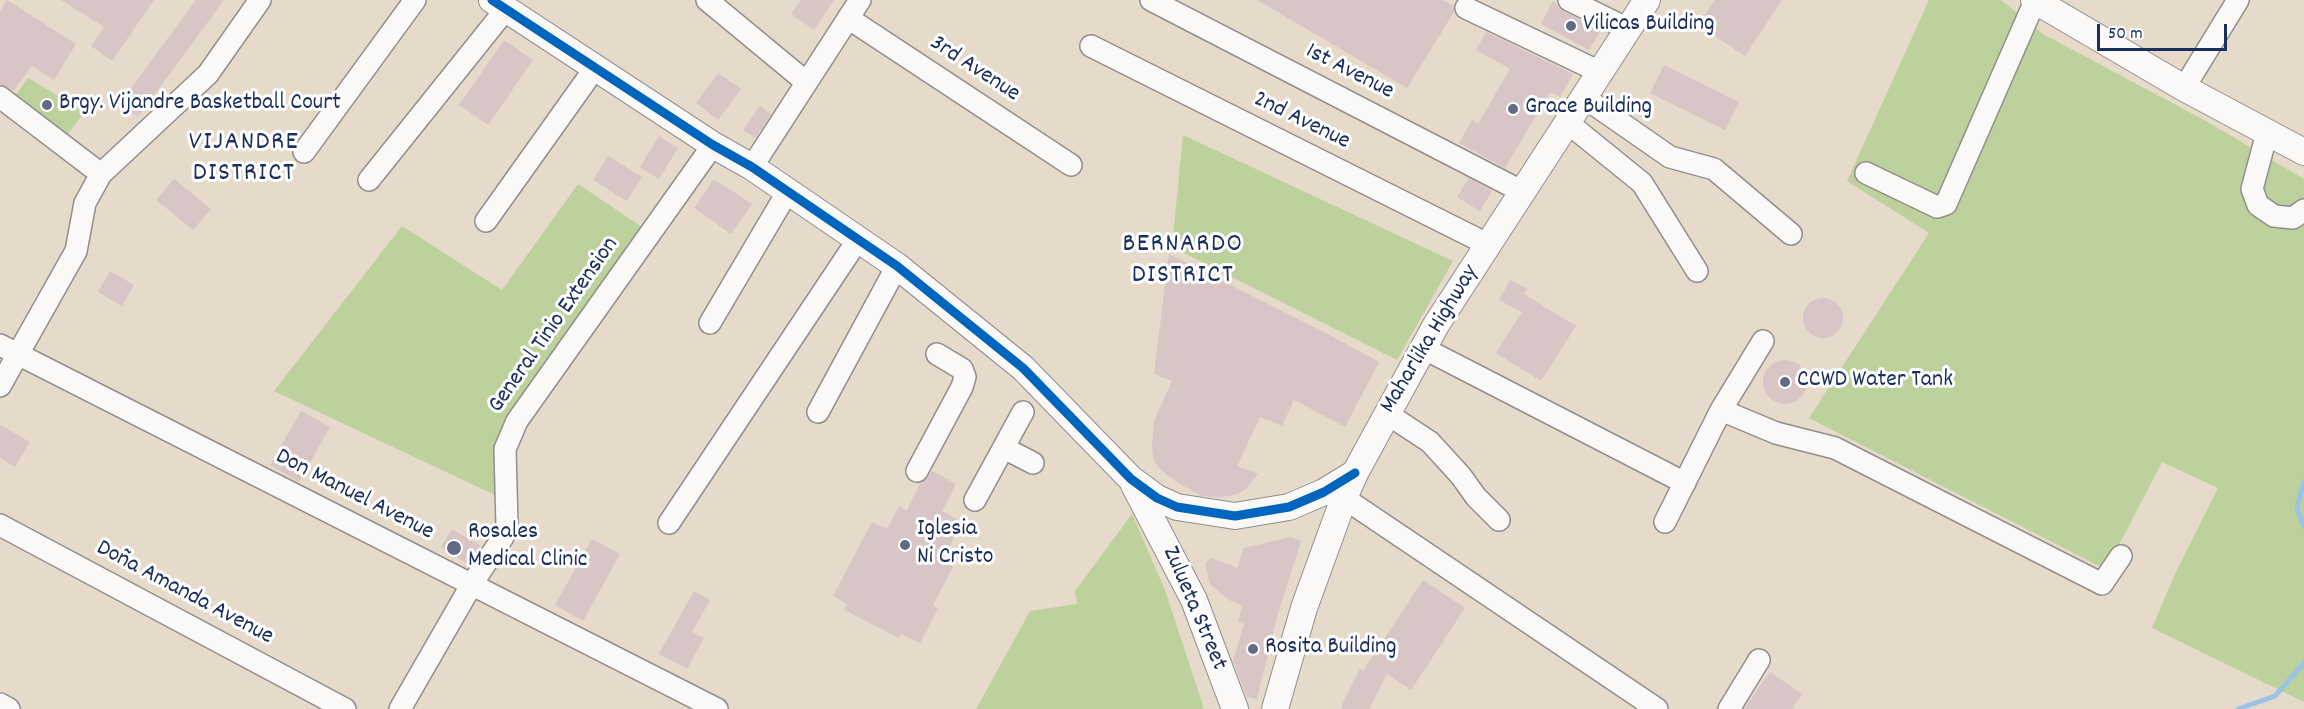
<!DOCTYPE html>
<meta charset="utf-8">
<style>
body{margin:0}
#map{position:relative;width:2304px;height:709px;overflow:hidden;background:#e6daca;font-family:Dekko,sans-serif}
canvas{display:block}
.scale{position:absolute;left:2097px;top:24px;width:130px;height:27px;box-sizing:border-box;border:3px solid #1b2f5e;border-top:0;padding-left:8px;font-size:18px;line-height:21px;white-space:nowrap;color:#1b2f5e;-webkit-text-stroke:4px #fff;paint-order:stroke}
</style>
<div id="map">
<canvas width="2304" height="709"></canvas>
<div class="scale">50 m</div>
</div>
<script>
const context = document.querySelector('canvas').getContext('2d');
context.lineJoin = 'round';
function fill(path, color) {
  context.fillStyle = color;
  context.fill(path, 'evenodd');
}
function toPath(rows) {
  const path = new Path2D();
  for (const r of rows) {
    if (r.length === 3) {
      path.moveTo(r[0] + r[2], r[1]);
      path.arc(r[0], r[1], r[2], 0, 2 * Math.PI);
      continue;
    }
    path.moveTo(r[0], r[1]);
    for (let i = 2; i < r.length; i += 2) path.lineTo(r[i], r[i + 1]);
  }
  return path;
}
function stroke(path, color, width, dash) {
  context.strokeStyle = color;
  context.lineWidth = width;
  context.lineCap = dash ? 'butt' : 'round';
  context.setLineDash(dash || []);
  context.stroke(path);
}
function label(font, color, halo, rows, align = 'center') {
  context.font = font + ' Dekko,sans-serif';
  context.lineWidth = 6;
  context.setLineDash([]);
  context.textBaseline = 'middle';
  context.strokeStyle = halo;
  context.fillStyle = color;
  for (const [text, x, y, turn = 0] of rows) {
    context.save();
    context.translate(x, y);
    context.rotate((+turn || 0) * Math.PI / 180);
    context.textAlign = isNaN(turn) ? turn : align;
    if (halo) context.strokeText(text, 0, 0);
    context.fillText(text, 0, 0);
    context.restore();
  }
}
fill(toPath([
 [1929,0,2001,0,2043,34,2206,121,2304,179,2304,702,2152,628,2175,574,2218,488,2162,462,2119,545,2101,567,1809,418,1929,233,1847,181],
 [28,78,85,112,62,141,13,99],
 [1183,135,1453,261,1397,360,1172,247],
 [578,184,642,227,494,443,495,495,274,391,402,226,502,290],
 [1132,514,1165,590,1204,709,976,709,1030,611,1077,604,1075,591]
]), '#bdd19c');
stroke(toPath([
 [2304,482,2297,507,2304,527],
 [2238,709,2275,696,2304,663]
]), '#9bc4e4', 5);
fill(toPath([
 [7,0,76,44,54,80,32,66,13,91,0,84,0,11],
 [61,0,154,0,112,61,91,46,104,27],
 [196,0,224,0,138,117,120,103],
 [801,0,834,0,814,30,791,14],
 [1257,0,1443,0,1454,6,1454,12,1407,88],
 [1715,0,1782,0,1745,56,1698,25],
 [1553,1,1563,11,1601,30,1589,50,1541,24],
 [1486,32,1573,74,1560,97,1550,92,1505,168,1459,143,1472,120,1478,124,1510,69,1476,50],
 [504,40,533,60,488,125,459,105],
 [1664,65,1739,102,1725,130,1650,93],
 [718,73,741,89,718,120,696,103],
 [760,106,771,114,755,138,743,130],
 [659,136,678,148,659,179,640,167],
 [608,156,642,177,627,201,593,180],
 [1469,178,1492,191,1480,211,1457,197],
 [174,179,211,209,193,230,156,200],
 [714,179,752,204,731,234,694,208],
 [1169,254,1328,334,1379,362,1345,427,1294,400,1282,426,1260,417,1237,466,1258,474,1246,489,1235,495,1219,497,1202,496,1178,483,1161,470,1154,461,1152,447,1154,421,1172,381,1154,374],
 [110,271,134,285,122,306,98,292],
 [1510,280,1527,289,1524,294,1576,326,1541,381,1496,353,1522,312,1499,300],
 [1823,318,20],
 [1785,382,22],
 [301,411,330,427,299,482,270,465],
 [0,425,30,442,15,467,0,458],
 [932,471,956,484,942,511,962,522,942,561,953,567,933,605,938,608,920,643,901,634,899,638,844,610,847,604,833,596,872,522,887,529,899,506,907,511,920,483,928,477],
 [452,529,481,546,469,565,441,547],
 [1291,537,1301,541,1277,617,1257,699,1247,697,1233,661,1244,624,1238,622,1242,606,1229,600,1210,584,1206,569,1206,562,1212,558,1237,568,1244,548],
 [592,539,620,554,583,621,555,605],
 [1423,580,1465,608,1411,690,1387,674,1369,709,1340,709,1360,669,1363,671],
 [694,591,710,600,692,632,704,638,687,669,659,654],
 [1770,672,1802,694,1792,709,1744,709]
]), '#d8c5c6');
const minor = toPath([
 [707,0,806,82],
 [1151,0,1523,192],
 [1569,0,1628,29],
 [1466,8,1602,73],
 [848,18,1071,165],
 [1091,46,1489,245],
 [2184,88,2238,0],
 [0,97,101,174],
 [1585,98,1670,157,1714,169,1791,234],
 [1568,123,1642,183,1697,271],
 [2267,133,2252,189,2258,205,2274,216,2293,218,2304,210],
 [304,152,415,0],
 [752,167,860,0],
 [1866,173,1937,207,1946,204,2035,1],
 [369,180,506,9],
 [486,221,595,68],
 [710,323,788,191],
 [0,345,717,709],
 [1423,348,1685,483],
 [0,386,76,251,85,203,101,174,208,74,260,0],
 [1721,410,1776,433,1835,448,2102,584,2121,556],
 [818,412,897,266],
 [1386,413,1430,442,1461,476,1476,497,1499,520],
 [1004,448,1033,463],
 [917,471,962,387,965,377,962,369,937,354],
 [1344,498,1657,709],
 [975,500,1023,412],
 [1665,522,1721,410,1763,341],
 [669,523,859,238],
 [0,525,345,709],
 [0,704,9,709],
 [400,709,472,584,503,537,507,526,505,449,517,421,713,145],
 [1729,709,1759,660]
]);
const major = toPath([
 [492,0,713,145,752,167,897,266,1023,368,1131,479,1157,498,1177,507,1235,516,1289,507,1324,492,1355,473],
 [2034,0,2184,88,2304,152],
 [1134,485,1194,600,1235,709],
 [1275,709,1304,608,1344,498,1355,473,1436,325,1647,0]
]);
stroke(minor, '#918e8e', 24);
stroke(major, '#918e8e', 28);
stroke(minor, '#fbf9f7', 21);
stroke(major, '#fbf9f7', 26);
stroke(toPath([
 [492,0,713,145,752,167,897,266,1023,368,1131,479,1157,498,1177,507,1235,516,1289,507,1324,492,1355,473]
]), '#0065bd', 9);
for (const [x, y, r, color] of [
 [1571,26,6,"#626b84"],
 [47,105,6,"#626b84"],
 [1513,109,6,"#626b84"],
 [1785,382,6,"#626b84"],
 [905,545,6,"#626b84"],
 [454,548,8,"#626b84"],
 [1253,649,6,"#626b84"]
]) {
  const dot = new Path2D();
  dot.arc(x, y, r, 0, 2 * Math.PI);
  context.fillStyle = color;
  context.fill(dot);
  stroke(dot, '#fff', 2);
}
label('24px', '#1b2f5e', '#fff', [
 ["Vilicas Building",1583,26],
 ["Brgy. Vijandre Basketball Court",59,105],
 ["Grace Building",1525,109],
 ["CCWD Water Tank",1797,382],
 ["Iglesia",917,531],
 ["Ni Cristo",917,559],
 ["Rosales",468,534],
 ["Medical Clinic",468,562],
 ["Rosita Building",1265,649]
], 'left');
label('24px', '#1b2f5e', '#fff', [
 ["3rd Avenue",974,70,33],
 ["1st Avenue",1349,73,27],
 ["2nd Avenue",1301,122,26],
 ["General Tinio Extension",555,326,-55],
 ["Maharlika Highway",1431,340,-59],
 ["Don Manuel Avenue",354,496,27],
 ["Doña Amanda Avenue",184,594,28],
 ["Zulueta Street",1193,609,67]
]);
context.letterSpacing = '1.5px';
label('27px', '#1b2f5e', '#fff', [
 ["VIJANDRE",244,144],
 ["DISTRICT",244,175],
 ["BERNARDO",1183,246],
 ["DISTRICT",1183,277]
]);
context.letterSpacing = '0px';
</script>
